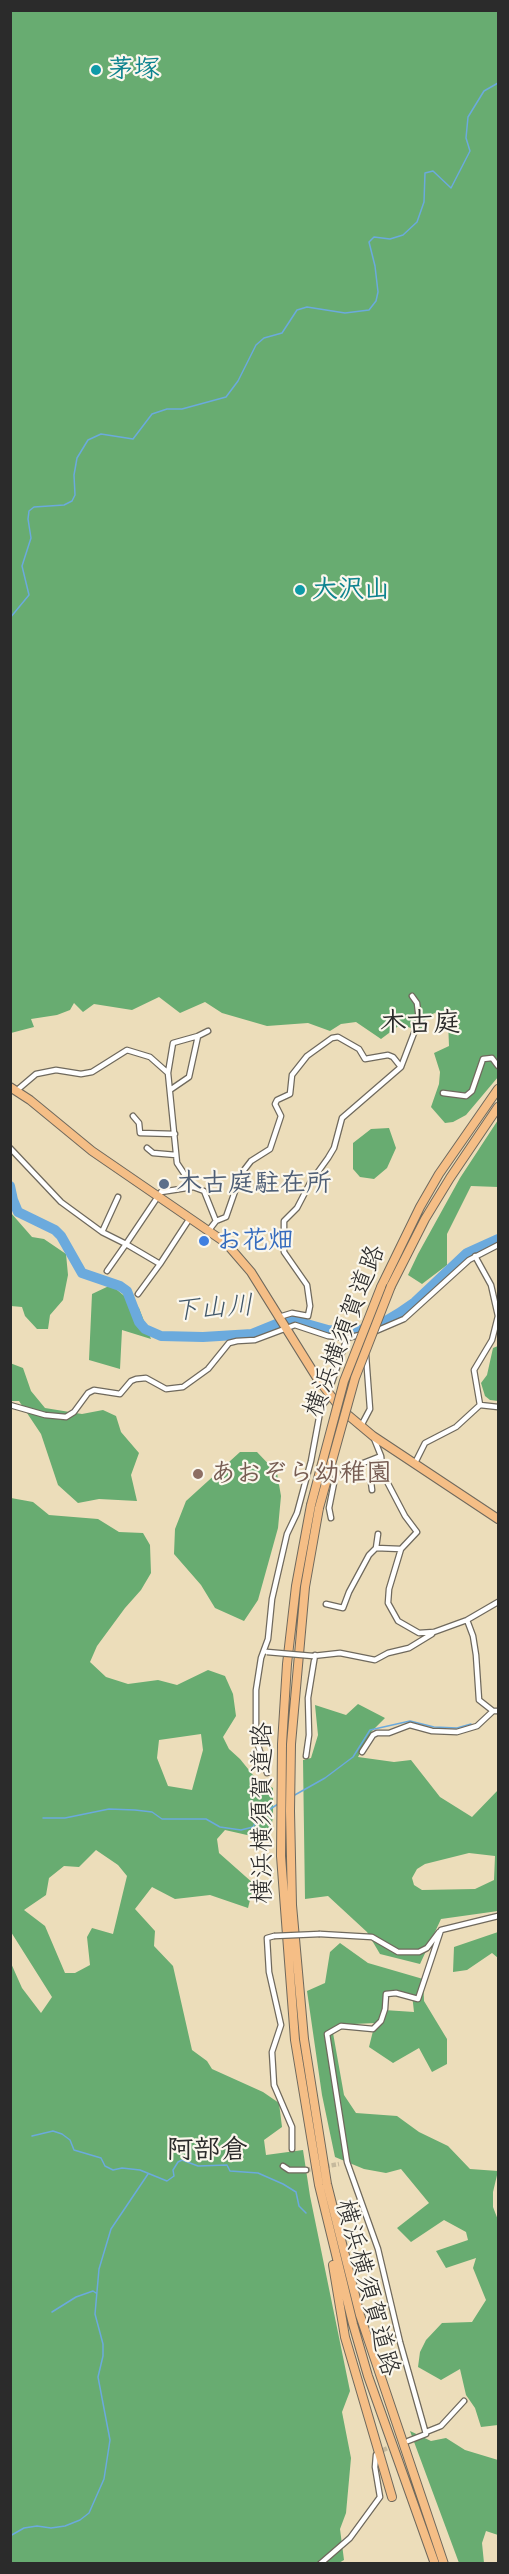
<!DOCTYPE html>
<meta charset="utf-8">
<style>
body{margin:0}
#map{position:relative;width:509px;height:2574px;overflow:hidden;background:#ecddba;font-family:Caveat,sans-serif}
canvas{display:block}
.frame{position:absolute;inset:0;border:12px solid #2b2b2b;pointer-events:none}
</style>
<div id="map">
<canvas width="509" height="2574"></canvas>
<div class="frame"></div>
</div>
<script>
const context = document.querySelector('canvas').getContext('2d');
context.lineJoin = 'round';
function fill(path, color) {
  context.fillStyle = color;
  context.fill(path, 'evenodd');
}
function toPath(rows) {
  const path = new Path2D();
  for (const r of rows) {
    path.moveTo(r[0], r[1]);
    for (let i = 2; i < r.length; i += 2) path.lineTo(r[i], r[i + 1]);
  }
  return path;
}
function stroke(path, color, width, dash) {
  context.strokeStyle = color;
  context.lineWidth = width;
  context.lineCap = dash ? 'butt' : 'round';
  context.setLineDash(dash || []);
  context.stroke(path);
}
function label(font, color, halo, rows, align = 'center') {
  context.font = font + ' Caveat,"Klee One",sans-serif';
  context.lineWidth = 4.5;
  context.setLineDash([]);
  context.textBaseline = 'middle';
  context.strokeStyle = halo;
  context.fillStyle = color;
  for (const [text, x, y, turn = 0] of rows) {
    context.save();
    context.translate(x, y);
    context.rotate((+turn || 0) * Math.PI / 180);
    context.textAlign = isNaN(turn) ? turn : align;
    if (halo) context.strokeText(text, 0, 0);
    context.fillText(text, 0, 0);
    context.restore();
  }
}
fill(toPath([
 [11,11,498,11,498,1077,466,1115,453,1122,445,1123,431,1107,439,1084,440,1072,434,1053,449,1046,448,1021,435,1013,427,1016,420,1032,401,1024,381,1039,356,1022,341,1024,330,1031,308,1023,267,1026,222,1013,205,1002,180,1013,159,997,132,1010,94,1004,83,1012,74,1003,70,1010,57,1015,31,1019,34,1027,11,1033],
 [498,1120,498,1187,471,1186,447,1234,447,1265,422,1284,408,1275,418,1254,460,1178],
 [389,1128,396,1148,387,1168,374,1179,360,1177,353,1169,353,1143,371,1129],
 [11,1213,32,1237,44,1239,66,1254,68,1275,63,1300,50,1315,48,1329,37,1329,25,1316,22,1307,11,1306],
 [111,1285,139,1308,151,1339,122,1330,120,1369,89,1360,92,1294],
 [498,1346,498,1401,490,1400,485,1396,481,1383,487,1375,493,1348],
 [10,1363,23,1368,31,1391,45,1408,82,1414,103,1410,116,1416,121,1432,139,1453,131,1475,137,1501,99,1499,78,1503,58,1485,41,1434,19,1401,11,1401],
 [240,1452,257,1452,277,1473,281,1496,278,1528,258,1600,244,1621,215,1608,201,1585,174,1554,175,1529,186,1501],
 [11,1498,33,1502,49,1515,98,1519,119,1532,143,1533,150,1545,151,1573,141,1590,125,1608,97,1646,90,1662,106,1677,128,1684,158,1680,177,1685,208,1670,225,1676,233,1694,236,1716,223,1737,229,1749,240,1759,257,1780,273,1788,273,1817,269,1840,225,1830,217,1839,219,1853,254,1884,248,1908,210,1895,175,1899,152,1887,135,1909,155,1931,154,1946,173,1966,192,2050,207,2061,212,2069,263,2092,279,2103,282,2127,264,2140,266,2155,303,2150,310,2196,350,2391,342,2412,351,2458,346,2513,340,2529,344,2560,337,2564,11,2563,10,1961,22,1988,41,2013,52,1997,11,1932],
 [201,1734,203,1750,192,1790,168,1786,157,1758,159,1740],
 [96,1850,118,1865,127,1876,113,1934,92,1928,87,1937,90,1965,75,1973,65,1973,45,1926,24,1910,46,1895,49,1878,64,1866,79,1867],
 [358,1704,385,1718,372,1731,358,1757,394,1762,411,1760,440,1797,472,1817,498,1790,498,1911,441,1919,420,1964,380,1954,367,1932,328,1896,305,1899,303,1760,311,1758,318,1735,315,1705,346,1715],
 [469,1853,495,1856,494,1880,475,1889,422,1890,414,1885,412,1878,417,1869,425,1864],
 [498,1932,498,1958,492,1953,467,1970,453,1972,454,1947],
 [340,1943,368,1963,423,1979,424,2001,447,2039,447,2064,432,2072,419,2048,393,2063,369,2047,375,2023,354,2024,333,2033,344,2095,356,2113,397,2116,419,2132,448,2146,470,2169,498,2171,493,2192,493,2207,498,2220,498,2425,481,2427,475,2408,466,2395,460,2369,441,2380,418,2367,420,2352,426,2340,442,2323,472,2322,486,2300,473,2268,476,2258,446,2268,436,2251,468,2240,466,2232,444,2220,411,2242,397,2228,429,2203,401,2169,386,2173,364,2169,335,2157,322,2095,307,1991,325,1983,330,1952],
 [389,1993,412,1994,414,2012,384,2010],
 [410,2431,431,2441,446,2438,465,2450,498,2460,498,2535,486,2531,482,2543,484,2563,459,2563]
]), '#68ac71');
stroke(toPath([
 [10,618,29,595,22,566,31,538,28,519,29,511,34,507,64,505,72,501,75,495,74,475,77,458,88,440,101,434,133,439,152,414,167,409,182,409,226,397,238,381,256,345,264,338,282,333,297,310,307,307,345,313,369,310,376,301,378,292,375,266,369,242,374,237,390,239,403,235,417,222,424,202,425,173,433,171,451,188,470,151,466,138,468,117,484,91,498,83],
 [293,1796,325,1778,353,1757,370,1730,410,1721,434,1727,457,1728,471,1724],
 [43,1818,65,1818,109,1809,135,1810,152,1812,162,1819,206,1819,220,1827,241,1830,253,1827,258,1817,278,1804],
 [32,2136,53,2131,62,2134,70,2140,74,2150,101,2158,105,2166,113,2170,122,2168,140,2170,167,2181,174,2176,173,2170,178,2162,182,2160,198,2166,227,2165,230,2171,258,2173,283,2184,296,2192,299,2206,306,2213],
 [52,2312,76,2297,93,2291,96,2293],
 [10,2536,24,2528,37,2526,51,2528,65,2526,80,2520,89,2513,104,2479,110,2440,98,2377,103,2356,103,2344,95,2314,99,2269,111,2229,148,2174]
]), '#6baadd', 1.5);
stroke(toPath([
 [10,1186,13,1200,18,1212,55,1230,61,1236,82,1273,120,1286,127,1291,139,1322,145,1329,161,1336,203,1337,252,1334,289,1319,328,1330,357,1331,384,1322,399,1313,415,1302,467,1253,498,1239]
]), '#6baadd', 10);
stroke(toPath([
 [306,2170,339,2164],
 [377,2453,394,2445]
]), '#c5b99d', 4.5, [4.5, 2]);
const street = toPath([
 [168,1073,173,1043,198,1036],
 [170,1090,189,1077,198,1036,208,1031],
 [443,1093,466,1096,472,1091,483,1059,492,1058,498,1066],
 [133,1116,139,1123,140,1133,175,1134],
 [10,1148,61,1202,102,1232,126,1244,161,1192,193,1187,177,1163,168,1073,150,1057,127,1050,92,1072,81,1074,56,1070,36,1074,16,1091],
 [147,1148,153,1153,176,1155],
 [193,1187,204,1191,216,1221,209,1230],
 [216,1221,226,1217,241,1174,251,1161,270,1149,281,1116,275,1104,277,1100,290,1094,292,1075,307,1056,332,1038,338,1037,359,1049,365,1059,388,1055,393,1057,401,1067],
 [102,1232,118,1197],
 [107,1271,126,1244,160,1264,190,1218],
 [138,1294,160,1264],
 [279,1317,292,1313,308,1316,310,1306,307,1285,284,1252,284,1221,297,1208,310,1183,328,1158,334,1148,342,1118,401,1067,419,1020,417,1003,412,996],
 [325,1389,332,1382,347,1338],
 [10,1405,45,1415,66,1417,74,1412,88,1393,94,1390,120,1394,131,1381,136,1379,146,1378,166,1389,183,1387,208,1369,229,1343,237,1341,255,1340,295,1325,328,1336,347,1338,376,1331,404,1319,469,1260,498,1245],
 [480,1405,498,1407],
 [361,1426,370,1409,366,1355],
 [373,1436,381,1456,383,1474,405,1516,417,1532,401,1549,389,1589,388,1603,398,1621,419,1633,434,1632,467,1620,498,1602],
 [415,1463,425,1443,456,1427,480,1405,474,1370,492,1340,498,1316,491,1285,475,1256],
 [330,1470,335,1473,335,1478,329,1508,331,1518],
 [343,1471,381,1456],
 [372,1490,371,1482,382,1470],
 [376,1548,401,1549],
 [326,1604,343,1608,349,1592,369,1555,376,1548,378,1534],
 [467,1620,473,1636,476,1655,479,1700,493,1711,498,1711],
 [313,1656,340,1653,375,1660,388,1653,409,1648,432,1634],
 [362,1752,373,1735,377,1733,389,1733,410,1725,432,1731,457,1732,477,1726,493,1711],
 [306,1756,309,1735,308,1698,315,1655],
 [267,1773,256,1739,256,1690,261,1658,268,1639,272,1599,287,1534,297,1513,311,1461,321,1407,330,1396],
 [320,1934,372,1937,398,1952,419,1952,427,1948,439,1932],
 [274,1936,267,1938,269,1972,281,2025,272,2052,274,2085,292,2127,292,2149],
 [283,2166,289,2170,306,2170],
 [426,2432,441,2426,464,2401],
 [408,2441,426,2434,400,2342,378,2249,347,2162,327,2034,341,2026,373,2029,381,2021,385,2009,386,1994,396,1993,418,1999,441,1930,498,1916],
 [320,2564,350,2538,380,2497,375,2467,376,2455]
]);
const primary = toPath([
 [10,1087,30,1100,92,1151,226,1243,251,1272,317,1378,342,1410,373,1436,498,1519]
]);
const highway = toPath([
 [391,1286,425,1219,450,1178,498,1107],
 [381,1287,420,1207,439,1174,498,1089],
 [311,1505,296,1586,287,1664,282,1744,281,1856,295,2040,319,2185,353,2324,368,2376,435,2564],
 [319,1508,305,1587,291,1744,290,1811,292,1905,304,2039,327,2184,360,2315,444,2564],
 [333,2265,345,2337,392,2497]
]);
stroke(street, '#6f695d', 7);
stroke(primary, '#6f695d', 10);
stroke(highway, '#6f695d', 10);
stroke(street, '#fff', 4.5);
stroke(primary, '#f5be86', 8);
stroke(highway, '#f5be86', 8);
const streetBridge = toPath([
 [267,1652,313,1656],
 [274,1936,320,1934]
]);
const highwayBridge = toPath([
 [311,1505,344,1381,381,1287],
 [319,1508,355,1378,391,1286]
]);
stroke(streetBridge, '#6f695d', 7, []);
stroke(highwayBridge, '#6f695d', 10, []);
stroke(streetBridge, '#fff', 4.5);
stroke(highwayBridge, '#f5be86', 8);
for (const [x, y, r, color] of [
 [96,70,6,"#0f9aa8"],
 [300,590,6,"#0f9aa8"],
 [164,1184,6,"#5c6f8a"],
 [204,1241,6,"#3f7fe0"],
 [198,1474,6,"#8d6e63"]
]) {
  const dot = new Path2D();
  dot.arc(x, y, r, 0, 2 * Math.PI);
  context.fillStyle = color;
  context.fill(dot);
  stroke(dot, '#fbf7ec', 2);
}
label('bold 26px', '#0d838f', '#fbf7ec', [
 ["茅塚",108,70],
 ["大沢山",312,590]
], 'left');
label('bold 26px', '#4e5e75', '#fbf7ec', [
 ["木古庭駐在所",176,1184]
], 'left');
label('bold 26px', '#366cbe', '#fbf7ec', [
 ["お花畑",216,1241]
], 'left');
label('26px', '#2b2b2b', '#fbf7ec', [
 ["横浜横須賀道路",345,1331,-69],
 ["横浜横須賀道路",263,1813,-90],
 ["横浜横須賀道路",367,2288,75]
]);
label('bold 26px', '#785e54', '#fbf7ec', [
 ["あおぞら幼稚園",210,1474]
], 'left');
label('bold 27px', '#2b2b2b', '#fbf7ec', [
 ["木古庭",420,1024],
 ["阿部倉",207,2151]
]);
label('italic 27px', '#415769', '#fbf7ec', [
 ["下山川",213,1309,-4]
]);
</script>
